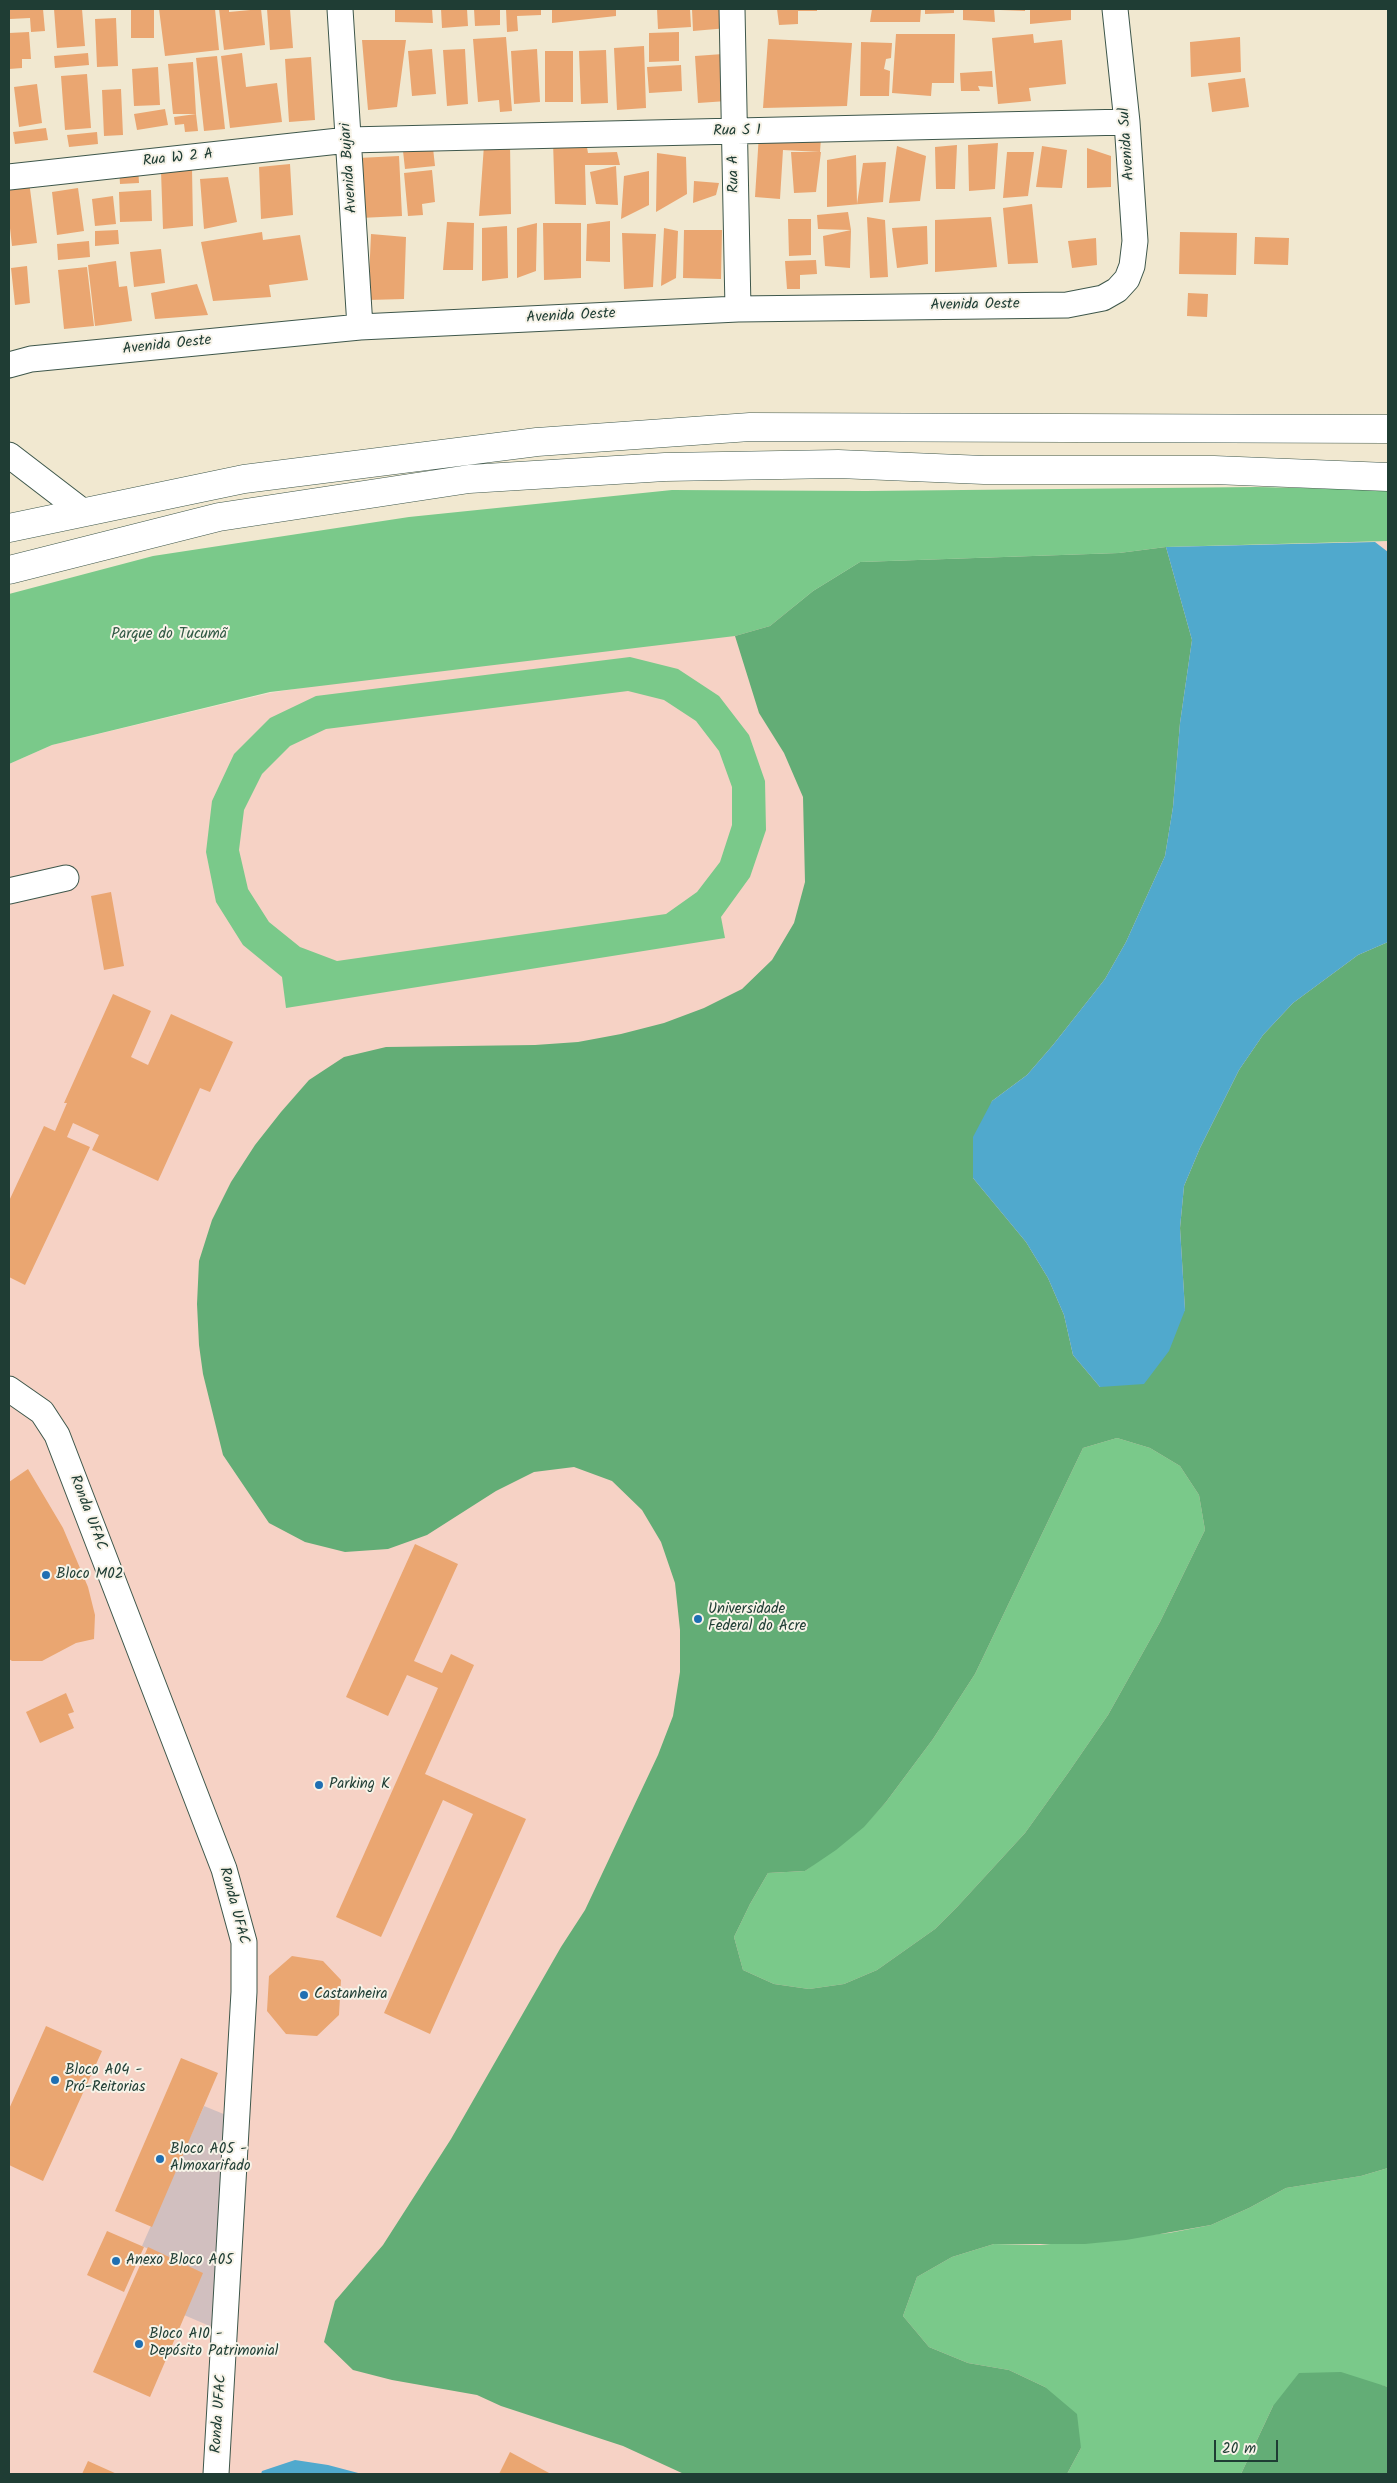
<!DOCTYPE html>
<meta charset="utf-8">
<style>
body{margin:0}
#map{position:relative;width:1397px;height:2483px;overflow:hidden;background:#f1e8d0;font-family:Kalam,sans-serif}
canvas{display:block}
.frame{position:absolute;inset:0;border:10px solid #1f3d34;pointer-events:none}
.scale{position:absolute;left:1214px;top:2440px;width:64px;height:22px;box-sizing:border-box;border:2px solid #1f3d34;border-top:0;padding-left:6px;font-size:15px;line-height:18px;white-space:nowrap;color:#1f3d34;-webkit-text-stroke:4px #f7f3e8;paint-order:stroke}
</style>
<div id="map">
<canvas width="1397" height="2483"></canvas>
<div class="frame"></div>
<div class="scale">20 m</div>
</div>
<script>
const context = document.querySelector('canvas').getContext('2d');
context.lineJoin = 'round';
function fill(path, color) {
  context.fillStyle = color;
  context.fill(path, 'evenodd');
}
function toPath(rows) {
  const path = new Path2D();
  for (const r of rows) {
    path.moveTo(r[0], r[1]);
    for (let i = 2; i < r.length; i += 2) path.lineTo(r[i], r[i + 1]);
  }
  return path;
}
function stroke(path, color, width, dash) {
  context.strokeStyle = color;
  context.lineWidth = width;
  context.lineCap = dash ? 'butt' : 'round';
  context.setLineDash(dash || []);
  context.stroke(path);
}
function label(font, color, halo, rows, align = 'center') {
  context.font = font + ' Kalam,sans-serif';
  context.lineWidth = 4;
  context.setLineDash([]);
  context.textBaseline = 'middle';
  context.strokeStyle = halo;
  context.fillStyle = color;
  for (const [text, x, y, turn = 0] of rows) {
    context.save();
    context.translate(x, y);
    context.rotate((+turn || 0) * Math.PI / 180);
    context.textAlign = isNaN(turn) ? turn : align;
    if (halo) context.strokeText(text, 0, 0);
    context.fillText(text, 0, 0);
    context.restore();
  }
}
fill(toPath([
 [1388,541,1388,2474,9,2474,9,764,52,745,270,693,1119,553,1166,547]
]), '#f6d2c5');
fill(toPath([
 [204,2106,226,2115,212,2327,184,2315,202,2273,142,2246]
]), '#d1bfbf');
fill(toPath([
 [1256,487,1388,490,1388,541,1166,547,1119,553,860,562,813,591,770,626,735,636,270,692,52,745,9,764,9,594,153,556,409,517,672,490,866,491],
 [630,657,678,669,719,696,749,735,765,781,766,830,750,877,721,917,725,938,286,1008,282,977,243,945,216,902,206,852,212,801,234,754,270,718,316,696],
 [628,691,664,700,696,721,719,751,732,787,732,825,720,862,697,892,666,914,337,961,300,947,269,922,248,889,239,850,244,810,262,774,290,746,326,729],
 [1117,1438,1150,1448,1180,1466,1199,1495,1205,1530,1160,1622,1108,1715,1068,1773,1025,1833,958,1906,935,1929,877,1970,844,1984,809,1989,774,1984,743,1970,734,1937,750,1904,768,1873,805,1871,863,1827,886,1802,933,1739,975,1674,1083,1448],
 [1388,2168,1388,2387,1380,2385,1273,2406,1241,2474,1067,2474,1081,2448,1045,2387,1009,2370,968,2363,929,2347,903,2316,917,2277,952,2257,994,2244,1040,2245,1169,2233,1211,2225,1249,2208,1286,2188,1361,2176]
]), '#7ac98a');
fill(toPath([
 [1166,547,1192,640,1180,723,1173,807,1165,856,1126,942,1105,979,1053,1045,1027,1075,992,1101,973,1178,1026,1242,1048,1278,1064,1315,1073,1355,1100,1387,1185,1310,1180,1228,1184,1186,1200,1148,1239,1070,1263,1035,1293,1003,1358,955,1388,942,1388,2168,1361,2176,1286,2188,1249,2208,1211,2225,1126,2240,1085,2244,994,2244,952,2257,917,2277,903,2316,929,2347,968,2363,1009,2370,1045,2387,1077,2414,1081,2448,1067,2474,684,2474,623,2446,501,2406,477,2395,392,2380,353,2370,324,2342,335,2301,383,2245,451,2139,561,1947,585,1910,658,1755,673,1716,680,1672,680,1630,675,1583,661,1542,642,1510,612,1481,574,1467,534,1472,496,1491,427,1535,388,1549,345,1552,305,1542,269,1523,223,1455,203,1374,199,1345,197,1304,199,1261,212,1220,231,1182,255,1145,281,1112,309,1080,344,1057,386,1047,535,1045,578,1042,621,1034,664,1023,704,1008,742,989,772,960,794,923,805,882,803,797,784,753,759,713,735,636,770,626,813,591,860,562,1119,553],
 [1117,1438,1150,1448,1180,1466,1199,1495,1205,1530,1160,1622,1108,1715,1068,1773,1025,1833,958,1906,935,1929,877,1970,844,1984,809,1989,774,1984,743,1970,734,1937,750,1904,768,1873,805,1871,836,1850,864,1827,886,1802,933,1739,975,1674,1083,1448],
 [1341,2372,1388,2387,1388,2474,1241,2474,1273,2406,1299,2373]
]), '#63ad76');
fill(toPath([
 [1375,542,1388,552,1388,942,1358,955,1293,1003,1263,1035,1239,1070,1200,1148,1184,1186,1180,1228,1185,1310,1169,1351,1144,1384,1100,1387,1073,1355,1064,1315,1048,1278,1026,1242,973,1178,973,1137,992,1101,1027,1075,1053,1045,1105,979,1126,942,1165,856,1173,807,1180,723,1192,640,1166,547],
 [295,2460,328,2465,362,2474,261,2474,262,2471]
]), '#50a9cd');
fill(toPath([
 [9,9,43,9,45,31,31,32,30,18,10,19],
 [54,9,82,9,85,46,57,48],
 [131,9,154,9,154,38,131,38],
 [159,9,215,9,219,50,165,56],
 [219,9,229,9,229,12,261,9,265,45,224,50],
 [267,9,290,9,293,48,270,50],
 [395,9,432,9,433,23,395,22],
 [441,9,467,9,468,26,442,28],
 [474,9,500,9,500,25,475,26],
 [506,9,541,9,541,15,517,16,518,31,507,32],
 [552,9,616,9,616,16,552,23],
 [657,9,690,9,691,27,658,29],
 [692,9,727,9,728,28,693,31],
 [777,9,817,9,817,11,798,11,798,24,779,25],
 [872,9,921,9,920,22,870,22],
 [925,9,954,9,954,13,925,14],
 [963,9,994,9,995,22,963,20],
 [1000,9,1025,9,1025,11,1000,10],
 [1030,9,1071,9,1071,20,1030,24],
 [116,18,118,66,97,67,95,19],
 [29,32,31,59,22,59,22,68,9,69,9,33],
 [679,32,679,61,649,62,649,33],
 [896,34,955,34,954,83,932,83,931,96,892,93],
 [1033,34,1034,43,1062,40,1066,84,1029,88,1031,101,998,104,992,38],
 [506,37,512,111,500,112,499,100,478,102,473,39],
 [1240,37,1241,72,1191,77,1190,42],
 [768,39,852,43,847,106,763,108],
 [362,40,406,40,397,107,368,110],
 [861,42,892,43,891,58,886,59,884,69,890,71,889,96,860,96],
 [644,46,646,108,617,110,614,48],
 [432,49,436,94,412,96,408,51],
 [465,49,468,104,447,106,443,50],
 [537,49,540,102,514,104,511,51],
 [606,50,608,103,581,104,579,51],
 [545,51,573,51,573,102,545,102],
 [88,53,89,65,55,68,54,56],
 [242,53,246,87,277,83,282,122,230,128,221,56],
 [723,54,727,101,698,103,695,56],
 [217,56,225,129,204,131,196,58],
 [311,57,315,120,289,122,285,59],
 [193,62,196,114,173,114,168,64],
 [681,65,682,91,649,93,647,67],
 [158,67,160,105,134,106,132,69],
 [992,71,993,87,978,86,980,91,961,91,960,73],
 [87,74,91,128,65,130,61,76],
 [1245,78,1249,107,1212,112,1208,83],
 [37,84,42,123,19,127,14,87],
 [121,89,123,135,104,136,102,90],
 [165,109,168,125,137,130,134,114],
 [196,114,198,131,185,132,184,124,175,125,174,117],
 [46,128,48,140,15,144,13,132],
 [97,132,98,144,69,147,67,135],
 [759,134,821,138,820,152,783,150,780,199,755,197],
 [553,142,586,142,588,153,617,152,620,165,585,165,586,205,555,204],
 [510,143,511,214,479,216,484,145],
 [998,143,995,189,969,191,968,145],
 [957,145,955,189,936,189,935,147],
 [897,146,926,156,920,201,889,203],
 [1042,146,1067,150,1062,188,1036,187],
 [433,148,435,166,405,169,403,151],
 [1087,148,1111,156,1111,187,1087,188],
 [791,152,821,152,816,192,794,193],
 [1007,152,1034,152,1028,196,1003,198],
 [657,153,686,157,687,194,656,212],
 [856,155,857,204,863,163,886,162,883,202,827,207,827,160],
 [399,156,402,216,360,218,358,158],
 [290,164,293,215,261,219,259,167],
 [138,165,139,183,120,184,119,167],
 [616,166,618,205,596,204,590,172],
 [192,168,193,226,163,229,161,171],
 [432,170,435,202,422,204,423,215,408,216,404,173],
 [649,171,649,205,621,219,624,176],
 [228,177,237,222,204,229,200,179],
 [29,181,37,243,12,246,9,219,9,184],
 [694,181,719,183,716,195,693,203],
 [78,188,84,231,57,235,52,192],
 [151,190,152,221,120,222,119,192],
 [113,196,116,224,95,226,92,199],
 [1032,204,1038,263,1008,264,1003,208],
 [848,212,851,230,850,268,825,266,823,236,851,230,818,229,817,215],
 [867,217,885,220,888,277,870,278],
 [991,217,997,267,935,272,935,220],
 [788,219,811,219,811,255,789,256],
 [610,221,610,262,586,261,587,224],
 [447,222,474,223,473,270,443,270],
 [537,223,536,271,517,278,517,228],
 [543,223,581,223,581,278,544,280],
 [507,226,508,278,482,281,482,228],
 [927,226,928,264,897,268,892,228],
 [664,228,678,231,676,278,661,286],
 [118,230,119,244,95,246,95,231],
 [684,230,722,230,721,279,683,278],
 [262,232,263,240,300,235,308,280,269,285,271,297,213,301,201,242],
 [1180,232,1237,233,1236,275,1179,274],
 [622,233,656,234,653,287,624,289],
 [371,234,406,237,404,299,368,300],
 [1255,237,1289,238,1288,265,1254,264],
 [1096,238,1097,265,1072,268,1068,241],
 [89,241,90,257,58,260,57,244],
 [161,249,165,283,134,287,130,252],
 [816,260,817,274,800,275,800,289,787,289,785,261],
 [116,261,119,287,127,286,132,321,95,326,88,265],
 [27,266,30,303,15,305,11,268],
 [87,267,94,326,64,329,58,270],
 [197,284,208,315,155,319,151,293],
 [1188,293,1208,294,1207,317,1187,316],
 [111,892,124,966,104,970,91,896],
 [113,994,151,1011,131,1057,148,1065,171,1014,233,1042,210,1092,200,1088,158,1181,92,1150,99,1135,73,1123,67,1137,90,1147,25,1285,9,1277,9,1201,44,1126,55,1131,67,1103,64,1103],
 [28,1469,63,1528,88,1587,95,1615,94,1639,76,1643,42,1661,12,1661,9,1659,9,1482],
 [415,1544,458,1564,414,1661,442,1673,451,1654,474,1665,425,1774,526,1819,430,2034,384,2013,473,1814,443,1800,381,1937,336,1917,438,1688,407,1675,388,1716,346,1697],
 [66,1693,74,1712,68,1714,74,1728,40,1743,26,1712],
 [292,1956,323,1961,341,1980,339,2015,317,2036,286,2034,267,2011,269,1976],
 [46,2026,102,2051,43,2181,9,2165,9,2109],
 [181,2058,218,2073,152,2227,115,2211],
 [107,2231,144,2247,124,2292,87,2275],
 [148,2247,203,2273,150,2397,93,2372],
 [510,2452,551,2474,499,2474],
 [88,2461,117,2474,82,2474]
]), '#eaa671');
const street = toPath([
 [340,9,360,327],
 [732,9,738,309],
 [9,177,348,140,1127,122],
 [9,365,31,359,360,327,738,309,1067,305,1103,298,1117,290,1127,279,1132,266,1135,241,1127,122,1115,9],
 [9,455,82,511],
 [9,891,66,878],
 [9,1389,42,1412,57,1435,224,1869,244,1942,244,1992,216,2474]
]);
const primary = toPath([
 [9,528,244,479,537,442,750,427,1388,429],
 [9,570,219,517,469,479,665,467,838,464,984,470,1214,470,1388,477]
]);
stroke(street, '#3e574b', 27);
stroke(primary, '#3e574b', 29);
stroke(street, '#fff', 25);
stroke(primary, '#fff', 28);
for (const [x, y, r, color] of [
 [46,1575,5,"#1f6fb2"],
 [698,1619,5,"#1f6fb2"],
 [319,1785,5,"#1f6fb2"],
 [304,1995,5,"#1f6fb2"],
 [55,2080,5,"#1f6fb2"],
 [160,2159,5,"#1f6fb2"],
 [116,2261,5,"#1f6fb2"],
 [139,2344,5,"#1f6fb2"]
]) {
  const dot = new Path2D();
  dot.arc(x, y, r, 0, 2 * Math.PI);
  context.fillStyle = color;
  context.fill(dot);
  stroke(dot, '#f7f3e8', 2);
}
label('15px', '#1f3d34', '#f7f3e8', [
 ["Rua S 1",737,132,-1],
 ["Avenida Sul",1128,144,-94],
 ["Rua W 2 A",178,159,-6],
 ["Avenida Bujari",350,168,-94],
 ["Rua A",735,174,-91],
 ["Avenida Oeste",975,306,-1],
 ["Avenida Oeste",571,317,-3],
 ["Avenida Oeste",167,346,-6],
 ["Ronda UFAC",87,1513,69],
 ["Ronda UFAC",233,1906,75],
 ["Ronda UFAC",220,2414,-86]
]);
label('15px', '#315945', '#f7f3e8', [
 ["Parque do Tucumã",169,635]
]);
label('15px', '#1f3d34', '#f7f3e8', [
 ["Bloco M02",56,1575],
 ["Universidade",708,1610],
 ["Federal do Acre",708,1627],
 ["Parking K",329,1785],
 ["Castanheira",314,1995],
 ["Bloco A04 -",65,2071],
 ["Pró-Reitorias",65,2088],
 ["Bloco A05 -",170,2150],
 ["Almoxarifado",170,2167],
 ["Anexo Bloco A05",126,2261],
 ["Bloco A10 -",149,2335],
 ["Depósito Patrimonial",149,2352]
], 'left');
</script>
